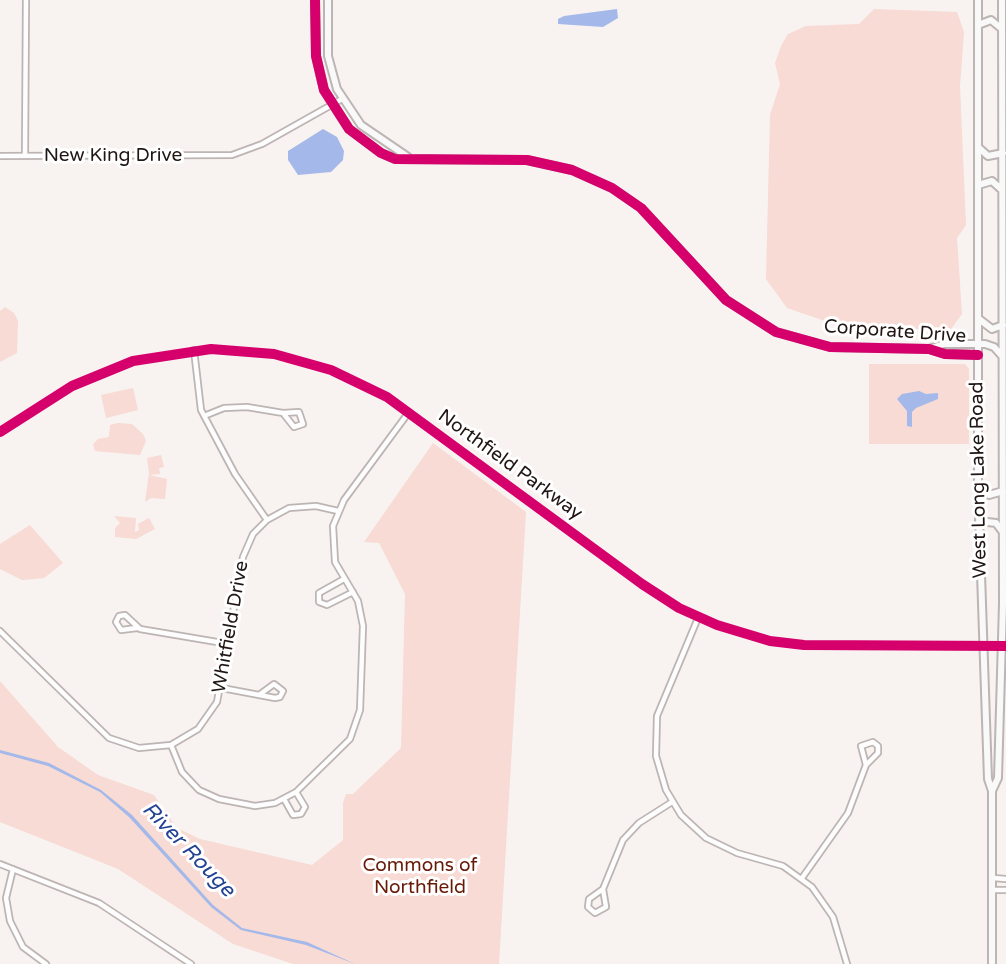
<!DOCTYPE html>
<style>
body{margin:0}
canvas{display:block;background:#f8f2f0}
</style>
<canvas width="1006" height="964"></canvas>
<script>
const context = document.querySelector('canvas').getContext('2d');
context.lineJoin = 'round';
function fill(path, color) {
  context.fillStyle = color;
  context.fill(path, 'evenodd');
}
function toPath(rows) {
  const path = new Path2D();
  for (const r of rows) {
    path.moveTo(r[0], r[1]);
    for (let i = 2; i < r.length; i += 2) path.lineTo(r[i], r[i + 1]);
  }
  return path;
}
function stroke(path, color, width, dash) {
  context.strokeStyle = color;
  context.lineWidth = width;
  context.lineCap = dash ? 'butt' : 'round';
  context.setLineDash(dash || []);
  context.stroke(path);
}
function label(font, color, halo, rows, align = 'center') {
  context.font = font + ' "Varela Round",sans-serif';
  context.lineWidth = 6;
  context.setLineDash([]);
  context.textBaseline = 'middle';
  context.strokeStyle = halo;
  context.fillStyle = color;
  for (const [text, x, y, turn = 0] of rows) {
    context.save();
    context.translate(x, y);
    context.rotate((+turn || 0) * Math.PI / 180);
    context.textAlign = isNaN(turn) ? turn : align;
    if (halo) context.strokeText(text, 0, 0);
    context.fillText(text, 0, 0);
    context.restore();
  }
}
fill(toPath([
 [874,9,957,12,964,32,960,86,966,225,957,238,962,314,951,329,848,329,787,308,766,279,770,115,780,84,775,63,781,46,788,34,806,26,859,24],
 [5,307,14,313,18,321,17,353,0,362,0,311],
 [869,364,965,364,969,369,969,444,869,444],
 [133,388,138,410,106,418,101,395],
 [118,423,132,424,143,434,146,441,140,455,95,451,93,444,98,439,109,437,110,425],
 [433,443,526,512,499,964,293,964,233,944,118,869,0,822,0,681,58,747,98,775,154,795,177,828,200,839,312,865,343,840,343,803,346,794,353,794,401,748,405,594,379,543,364,542],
 [161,455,164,467,159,468,160,474,149,475,167,479,165,499,151,498,145,502,149,473,147,458],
 [114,516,136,518,135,532,139,530,138,524,149,518,155,529,136,539,115,537,115,528,120,523],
 [30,525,63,563,44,578,22,580,0,569,0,544]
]), '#f7dbd4');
fill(toPath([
 [617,9,618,18,603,27,558,24,558,19,564,16],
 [323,129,337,137,344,151,343,160,331,172,298,175,288,160,288,151],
 [919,391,926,394,938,393,938,399,916,408,912,412,912,427,907,426,907,411,897,399,902,394],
 [0,750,49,763,101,790,132,815,213,905,242,928,307,942,355,964,306,945,241,930,211,907,129,817,100,792,48,766,0,753]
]), '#a4b9ea');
const street = toPath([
 [0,156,232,155,262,144,342,99],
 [25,156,26,0],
 [194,350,201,410,235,474,267,520],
 [204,416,224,408,247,407,283,413,294,427,303,424,299,412,283,413],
 [0,432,72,386,133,361,211,349,274,354,331,370,387,397,642,584,679,608,717,625,770,641,804,645,1002,646],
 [344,579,319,593,319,602,327,605,353,592],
 [698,618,657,716,656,756,666,790,681,815,706,838,737,853,783,866,812,887,833,917,847,964],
 [137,628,121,630,116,622,119,616,125,615,140,629,229,644],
 [0,631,109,738,139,748,171,745,198,729,217,702,243,557,253,534,267,520,289,508,316,506,338,511],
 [222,688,275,698,280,697,283,691,274,684,259,695],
 [171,745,182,772,199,790,219,799,255,806,275,803,296,792,350,739,360,710,363,626,358,601,335,562,333,526,344,500,409,412],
 [284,799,293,815,301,814,305,807,296,792],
 [0,864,99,903,191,964],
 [13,869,6,898,10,921,23,947,46,964],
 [802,878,848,813,866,765,878,753,878,746,873,742,861,746,866,765],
 [993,878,1006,879],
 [603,889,606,907,595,913,588,907,589,899,603,889,623,840,639,823,672,802],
 [993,890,1006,890]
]);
const secondary = toPath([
 [315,0,316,56,324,90,349,129,381,153,395,159,527,160,572,170,612,188,641,208,726,300,776,332,830,347,929,349,945,354,978,355],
 [328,0,328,56,337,89,361,125,408,157],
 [978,0,978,486,988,779,992,791,992,964],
 [978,25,991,20,1002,29],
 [978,147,988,156,1003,153],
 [978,185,992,181,1002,190],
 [979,319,992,329,1003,325],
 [929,349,944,344,985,344,994,347,1002,356],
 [978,486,989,495,1003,491],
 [979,521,996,523,1002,531],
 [992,791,998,778,1003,604,1002,0]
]);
stroke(street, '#bdb5b3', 8);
stroke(secondary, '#bdb5b3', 10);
stroke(street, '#fefdfd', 4.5);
stroke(secondary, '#f9f9fa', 6);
stroke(toPath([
 [315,0,316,56,324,90,349,129,381,153,395,159,527,160,572,170,612,188,641,208,726,300,776,332,830,347,929,349,945,354,978,355],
 [0,432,72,386,133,361,211,349,274,354,331,370,387,397,642,584,679,608,717,625,770,641,804,645,1006,646]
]), '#d6006c', 10);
label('19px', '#201613', '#fff', [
 ["New King Drive",113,156],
 ["Corporate Drive",895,332,4],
 ["Northfield Parkway",510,465,36],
 ["West Long Lake Road",979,480,-91],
 ["Whitfield Drive",231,627,-80]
]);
label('19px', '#671a07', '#fff', [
 ["Commons of",420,866],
 ["Northfield",420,888]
]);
label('italic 21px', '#234294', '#fff', [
 ["River Rouge",188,850,46]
]);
</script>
